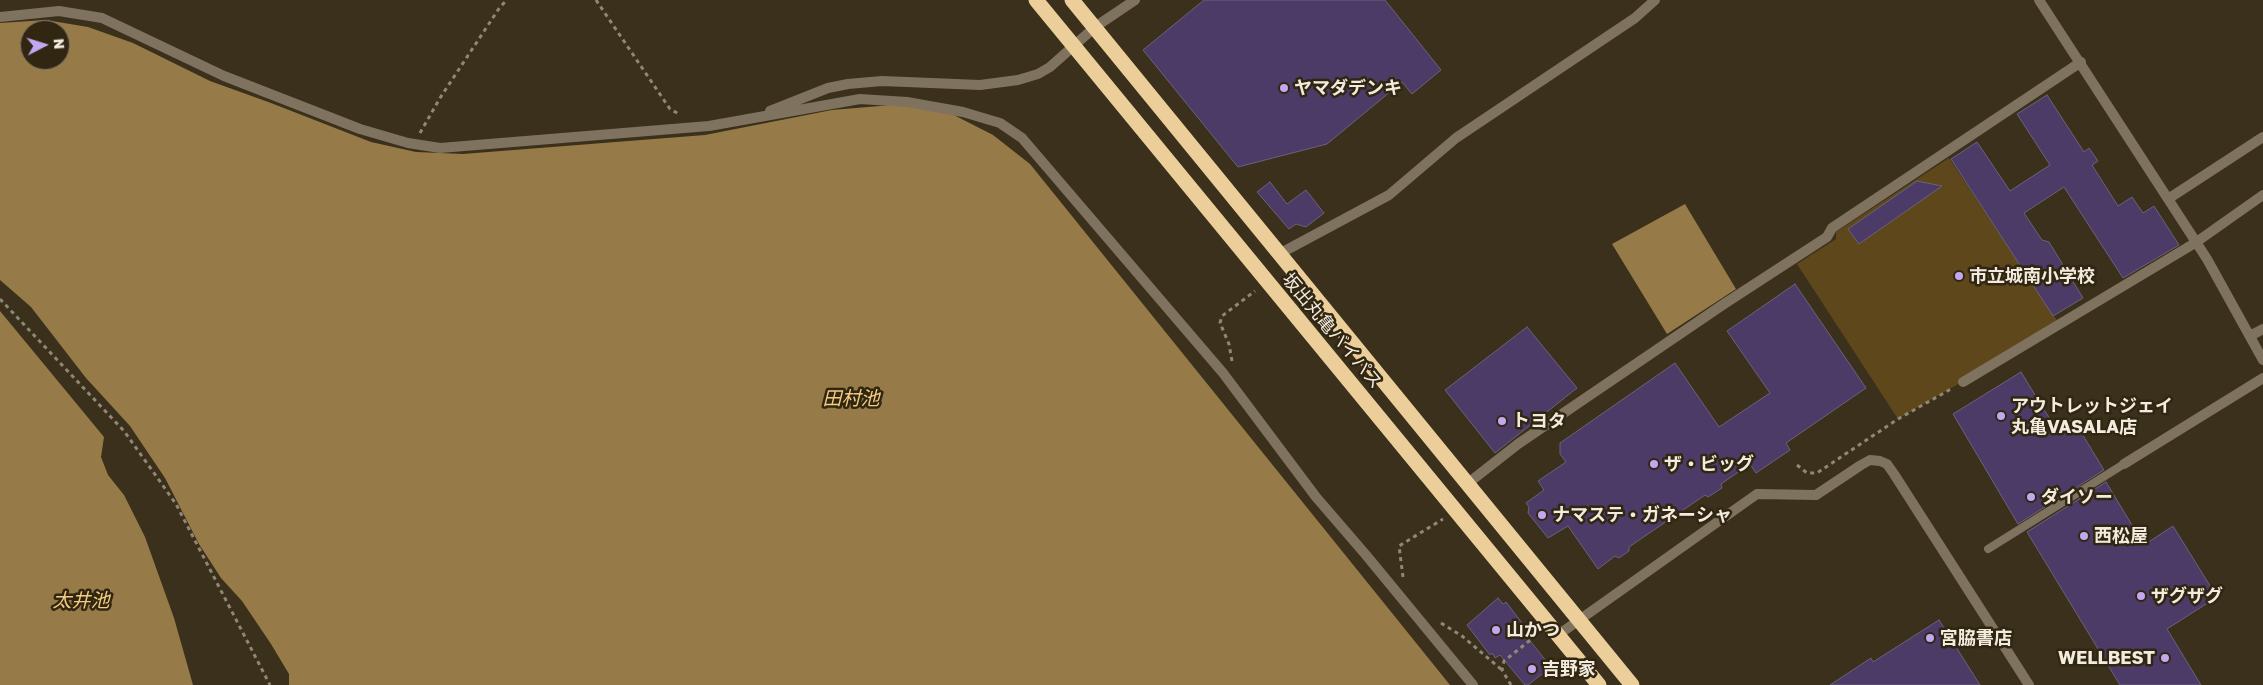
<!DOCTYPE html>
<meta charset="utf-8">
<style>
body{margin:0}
#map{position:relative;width:2263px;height:685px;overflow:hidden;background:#3b301b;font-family:"Golos Text",sans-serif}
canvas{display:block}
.north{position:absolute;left:20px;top:20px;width:50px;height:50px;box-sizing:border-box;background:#312611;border:1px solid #7e7563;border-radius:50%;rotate:85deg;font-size:14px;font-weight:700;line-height:20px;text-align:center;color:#f2ebde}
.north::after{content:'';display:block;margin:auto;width:18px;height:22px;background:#c4a7f1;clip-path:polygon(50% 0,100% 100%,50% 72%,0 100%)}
</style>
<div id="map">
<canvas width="2263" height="685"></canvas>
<div class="north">N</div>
</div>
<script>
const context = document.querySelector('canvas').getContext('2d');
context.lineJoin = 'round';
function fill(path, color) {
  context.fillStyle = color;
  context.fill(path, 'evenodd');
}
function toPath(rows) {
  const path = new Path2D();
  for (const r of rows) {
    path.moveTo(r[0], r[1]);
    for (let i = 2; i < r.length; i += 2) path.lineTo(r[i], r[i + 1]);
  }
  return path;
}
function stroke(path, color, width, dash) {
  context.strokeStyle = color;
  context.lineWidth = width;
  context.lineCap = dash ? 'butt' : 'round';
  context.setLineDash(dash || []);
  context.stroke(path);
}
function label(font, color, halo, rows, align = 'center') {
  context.font = font + ' "Golos Text","Noto Sans JP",sans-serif';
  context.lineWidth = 5;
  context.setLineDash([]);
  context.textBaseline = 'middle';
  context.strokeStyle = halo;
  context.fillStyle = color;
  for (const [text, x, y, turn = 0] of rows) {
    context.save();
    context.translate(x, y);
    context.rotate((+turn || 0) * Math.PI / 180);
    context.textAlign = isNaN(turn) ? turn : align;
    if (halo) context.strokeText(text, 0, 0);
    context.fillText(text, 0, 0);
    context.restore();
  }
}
fill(toPath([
 [1949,158,2060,325,1898,419,1797,264,1836,239,1836,232]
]), '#5e471b');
fill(toPath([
 [46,20,88,27,133,43,210,81,271,103,371,142,416,152,463,154,705,135,832,110,892,105,946,111,993,135,1030,164,1450,685,289,685,289,674,271,644,242,601,221,578,199,544,165,478,130,426,86,378,31,307,0,280,0,23],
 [30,30,60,30,60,60,30,60],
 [1685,204,1736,289,1667,334,1612,244],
 [0,311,104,437,101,457,108,475,124,495,145,537,174,618,193,685,0,685]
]), '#967b49');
const building = toPath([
 [1204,0,1385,0,1441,70,1412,94,1402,82,1327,144,1238,167,1143,50,1204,0],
 [2047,95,2084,152,2089,148,2098,161,2092,165,2118,206,2132,197,2143,213,2154,206,2179,245,2123,278,2064,187,2024,213,2042,240,2049,242,2083,298,2053,316,1951,159,1977,142,2010,191,2050,165,2017,114,2047,95],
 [1917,181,1942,186,1859,244,1848,229,1917,181],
 [1270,182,1287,204,1306,190,1324,213,1306,227,1296,224,1289,229,1257,192,1270,182],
 [1795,284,1866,388,1786,443,1790,450,1756,473,1750,464,1721,484,1722,488,1708,497,1705,495,1629,547,1629,551,1619,558,1615,556,1598,569,1568,526,1548,538,1528,513,1529,507,1526,503,1544,490,1538,481,1566,462,1560,454,1560,443,1675,363,1719,427,1770,393,1727,331,1795,284],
 [1527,327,1577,388,1495,453,1445,390,1527,327],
 [2021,372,2056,429,2073,419,2104,470,2018,524,1953,414,2021,372],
 [2106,482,2144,545,2173,526,2217,597,2167,629,2201,685,2120,685,2027,532,2106,482],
 [1498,598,1503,604,1506,602,1522,623,1518,626,1551,667,1528,685,1525,685,1500,655,1495,658,1492,653,1490,655,1467,625,1498,598],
 [1939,620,1980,685,1830,685,1871,658,1873,662,1939,620]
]);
fill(building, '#4d3b67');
stroke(building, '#6b6279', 1);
stroke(toPath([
 [596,0,670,109,679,114],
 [420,133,440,98,500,7,507,0],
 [0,299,124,431,176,504,270,685],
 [1232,361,1229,344,1220,323,1222,316,1255,291],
 [1797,465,1807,473,1817,473,1898,419,1951,389],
 [1403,577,1399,546,1443,519],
 [1441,623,1462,636,1502,670],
 [1511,685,1502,670,1504,661,1538,634]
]), '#908776', 3, [4, 4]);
stroke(toPath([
 [1988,549,2124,464]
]), '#7f735f', 8);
stroke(toPath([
 [2039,0,2207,259,2263,360],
 [0,17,59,11,102,18,224,76,360,129,408,143,440,148,709,126,860,99,907,102,963,112,1000,123,1022,138,1223,373,1316,497,1366,555,1473,685],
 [770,111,828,88,848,84,882,81,980,85,1018,80,1038,74,1050,67,1095,27,1135,0],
 [2168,199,2263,137],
 [1279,254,1389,195,1456,138,1635,18,1655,0],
 [2250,336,2263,329],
 [1963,382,2195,243,2263,195],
 [2124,464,2263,378],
 [1467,484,1518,444,1724,304,1827,237,1832,228,2081,62],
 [1558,635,1757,494,1816,495,1861,465,1870,460,1880,461,1887,464,1894,474,2029,685]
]), '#7f735f', 10);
stroke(toPath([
 [1036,0,1599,685],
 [1072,0,1632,685]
]), '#ecce9a', 15);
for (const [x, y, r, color] of [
 [1284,88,5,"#c4a7f1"],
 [1959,276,5,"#c4a7f1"],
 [2001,416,5,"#c4a7f1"],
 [1502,421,5,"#c4a7f1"],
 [1654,464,5,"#c4a7f1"],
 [2031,497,5,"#c4a7f1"],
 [1542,515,5,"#c4a7f1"],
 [2084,536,5,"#c4a7f1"],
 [2141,596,5,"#c4a7f1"],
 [1496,630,5,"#c4a7f1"],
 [1930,638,5,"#c4a7f1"],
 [2165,658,5,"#c4a7f1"],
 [1532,669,5,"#c4a7f1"]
]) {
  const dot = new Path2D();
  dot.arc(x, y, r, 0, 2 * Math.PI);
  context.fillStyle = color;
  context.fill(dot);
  stroke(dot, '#312611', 2);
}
label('bold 18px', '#f2ebde', '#312611', [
 ["ヤマダデンキ",1294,88],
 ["市立城南小学校",1969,276],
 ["アウトレットジェイ",2011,406],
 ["丸亀VASALA店",2011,427],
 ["トヨタ",1512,421],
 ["ザ・ビッグ",1664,464],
 ["ダイソー",2041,497],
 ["ナマステ・ガネーシャ",1552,515],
 ["西松屋",2094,536],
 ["ザグザグ",2151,596],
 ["山かつ",1506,630],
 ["宮脇書店",1940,638],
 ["WELLBEST",2155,658,"right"],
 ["吉野家",1542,669]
], 'left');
label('18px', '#f2ebde', '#312611', [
 ["坂出丸亀バイパス",1332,331,50]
]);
label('italic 19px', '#f5cb7f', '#312611', [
 ["田村池",851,399],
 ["太井池",81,601]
]);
</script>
